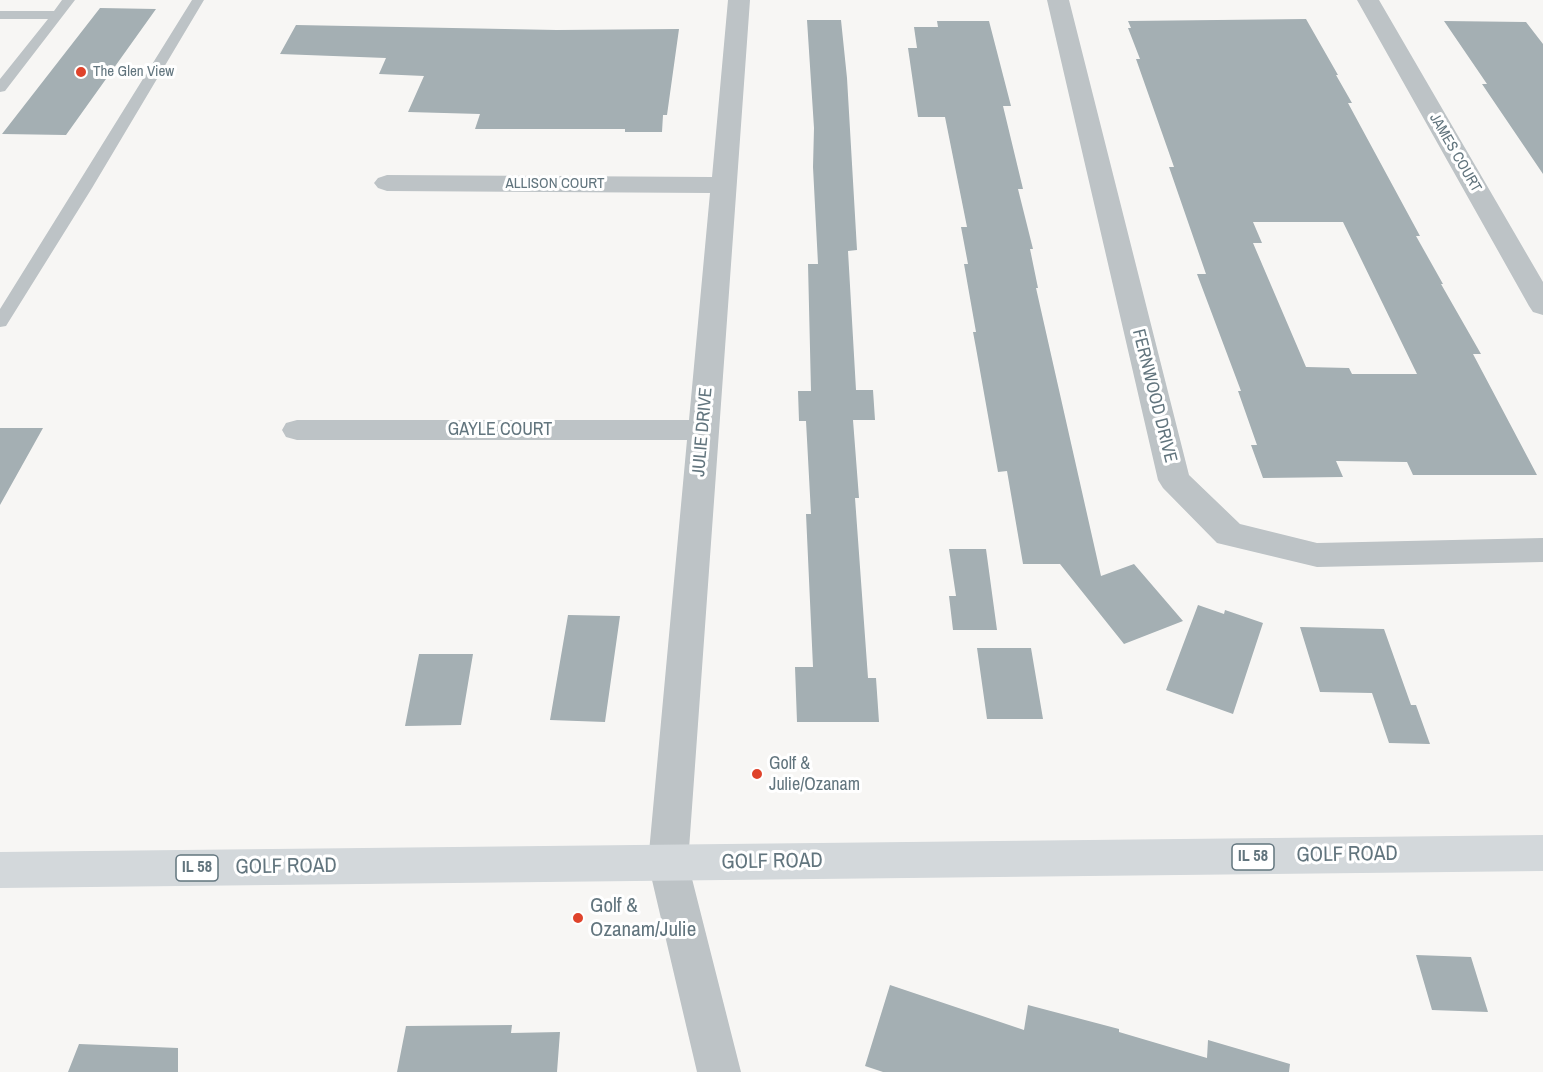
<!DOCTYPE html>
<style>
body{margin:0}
canvas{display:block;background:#f7f6f4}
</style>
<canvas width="1543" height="1072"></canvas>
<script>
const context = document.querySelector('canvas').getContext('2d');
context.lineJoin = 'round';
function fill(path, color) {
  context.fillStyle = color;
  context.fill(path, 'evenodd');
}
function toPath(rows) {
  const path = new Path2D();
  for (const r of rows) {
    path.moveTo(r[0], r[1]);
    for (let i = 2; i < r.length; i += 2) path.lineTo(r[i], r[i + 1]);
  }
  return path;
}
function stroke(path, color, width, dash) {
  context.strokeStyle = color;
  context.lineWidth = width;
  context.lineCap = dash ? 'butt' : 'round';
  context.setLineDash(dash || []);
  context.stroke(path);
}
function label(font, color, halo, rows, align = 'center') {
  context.font = font + ' "Archivo Narrow",sans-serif';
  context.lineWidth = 6;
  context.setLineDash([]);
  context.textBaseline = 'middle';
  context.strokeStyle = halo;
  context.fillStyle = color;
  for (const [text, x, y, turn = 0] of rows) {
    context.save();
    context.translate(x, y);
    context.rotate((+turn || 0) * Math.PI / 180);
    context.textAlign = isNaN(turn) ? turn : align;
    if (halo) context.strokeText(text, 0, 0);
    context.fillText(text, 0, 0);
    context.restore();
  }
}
fill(toPath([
 [100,8,156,9,66,135,2,134],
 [1306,19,1338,75,1336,75,1352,103,1348,103,1420,236,1416,236,1443,284,1441,284,1481,354,1473,354,1537,475,1413,475,1407,462,1336,461,1343,477,1263,478,1251,445,1257,445,1238,391,1241,391,1197,274,1206,274,1169,167,1174,167,1136,59,1140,59,1128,28,1131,28,1128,21],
 [1253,222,1343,222,1417,374,1352,374,1349,368,1306,367,1253,243,1262,243],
 [807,20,841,20,847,78,857,250,848,251,856,390,873,390,875,420,853,420,859,498,855,498,868,678,876,678,879,722,797,722,795,667,813,667,806,514,811,514,806,421,799,421,798,391,811,391,808,264,818,264,813,167,814,128],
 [937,21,989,21,1011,106,1003,106,1023,189,1018,189,1033,249,1030,249,1038,288,1036,288,1101,576,1134,564,1183,621,1124,644,1060,564,1023,564,1007,471,998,472,976,348,973,332,976,332,964,264,968,264,961,227,967,227,945,117,918,117,908,48,917,48,914,27,938,27],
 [1444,21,1526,22,1543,44,1543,174,1482,84,1487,84],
 [296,25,557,30,679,29,667,115,663,115,662,132,625,132,625,129,475,129,480,114,408,112,424,76,379,74,386,58,280,54],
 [0,428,43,428,0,505],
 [949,549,986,549,997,630,953,630,949,596,956,596],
 [1198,605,1224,614,1225,610,1263,623,1233,714,1166,690],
 [568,615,620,616,605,722,550,720],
 [1300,627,1384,629,1411,705,1416,705,1430,744,1389,743,1372,693,1320,692],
 [977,648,1031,648,1043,719,987,719],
 [419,654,473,654,461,725,405,726],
 [1416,955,1471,957,1488,1012,1432,1010],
 [890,985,1024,1030,1028,1005,1119,1029,1119,1032,1207,1058,1208,1040,1290,1064,1289,1072,883,1072,865,1066],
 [512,1025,511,1033,560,1032,557,1072,397,1072,406,1026],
 [79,1044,178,1048,178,1072,68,1072]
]), '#a4afb3');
fill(toPath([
 [62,0,75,0,5,91,0,92,0,79,48,19,0,19,0,11,54,11,62,0],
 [192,0,204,0,92,188,6,326,0,327,0,309,192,0]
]), '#bdc3c6');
fill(toPath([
 [728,0,750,0,688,863,741,1072,697,1072,648,863,687,440,297,440,286,437,282,430,286,423,297,420,689,420,710,193,387,191,378,188,374,183,378,178,387,175,712,177,728,0],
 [1047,0,1069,0,1189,475,1240,524,1317,543,1543,538,1543,562,1317,567,1217,543,1163,488,1158,480,1047,0],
 [1357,0,1379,0,1543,282,1543,315,1533,312,1529,306,1357,0]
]), '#bdc3c6');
fill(toPath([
 [1543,835,1543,871,0,888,0,852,1543,835]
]), '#d3d8db');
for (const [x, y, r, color] of [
 [81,72,6,"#df432b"],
 [757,774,6,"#df432b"],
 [578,918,6,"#df432b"]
]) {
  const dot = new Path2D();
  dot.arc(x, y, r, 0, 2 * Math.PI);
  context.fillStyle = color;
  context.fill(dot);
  stroke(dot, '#fff', 2);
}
label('15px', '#62757e', '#fff', [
 ["The Glen View",93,72]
], 'left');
label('15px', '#62757e', '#fff', [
 ["JAMES COURT",1455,153,60],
 ["ALLISON COURT",555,184]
]);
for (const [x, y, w] of [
 [1253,857,42],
 [197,868,42]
]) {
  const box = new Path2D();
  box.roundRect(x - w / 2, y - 13, w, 26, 4.5);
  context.fillStyle = '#fff';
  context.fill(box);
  stroke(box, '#62757e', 1.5);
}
label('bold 16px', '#62757e', null, [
 ["IL 58",1253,857],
 ["IL 58",197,868]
]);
label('18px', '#62757e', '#fff', [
 ["FERNWOOD DRIVE",1154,396,76],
 ["GAYLE COURT",500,430],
 ["JULIE DRIVE",703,432,-85]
]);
label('18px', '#62757e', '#fff', [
 ["Golf &",769,764],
 ["Julie/Ozanam",769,785]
], 'left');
label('21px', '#62757e', '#fff', [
 ["GOLF ROAD",1347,855,-1],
 ["GOLF ROAD",772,862,-1],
 ["GOLF ROAD",286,867,-1]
]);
label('21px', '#62757e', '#fff', [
 ["Golf &",590,906],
 ["Ozanam/Julie",590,930]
], 'left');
</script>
